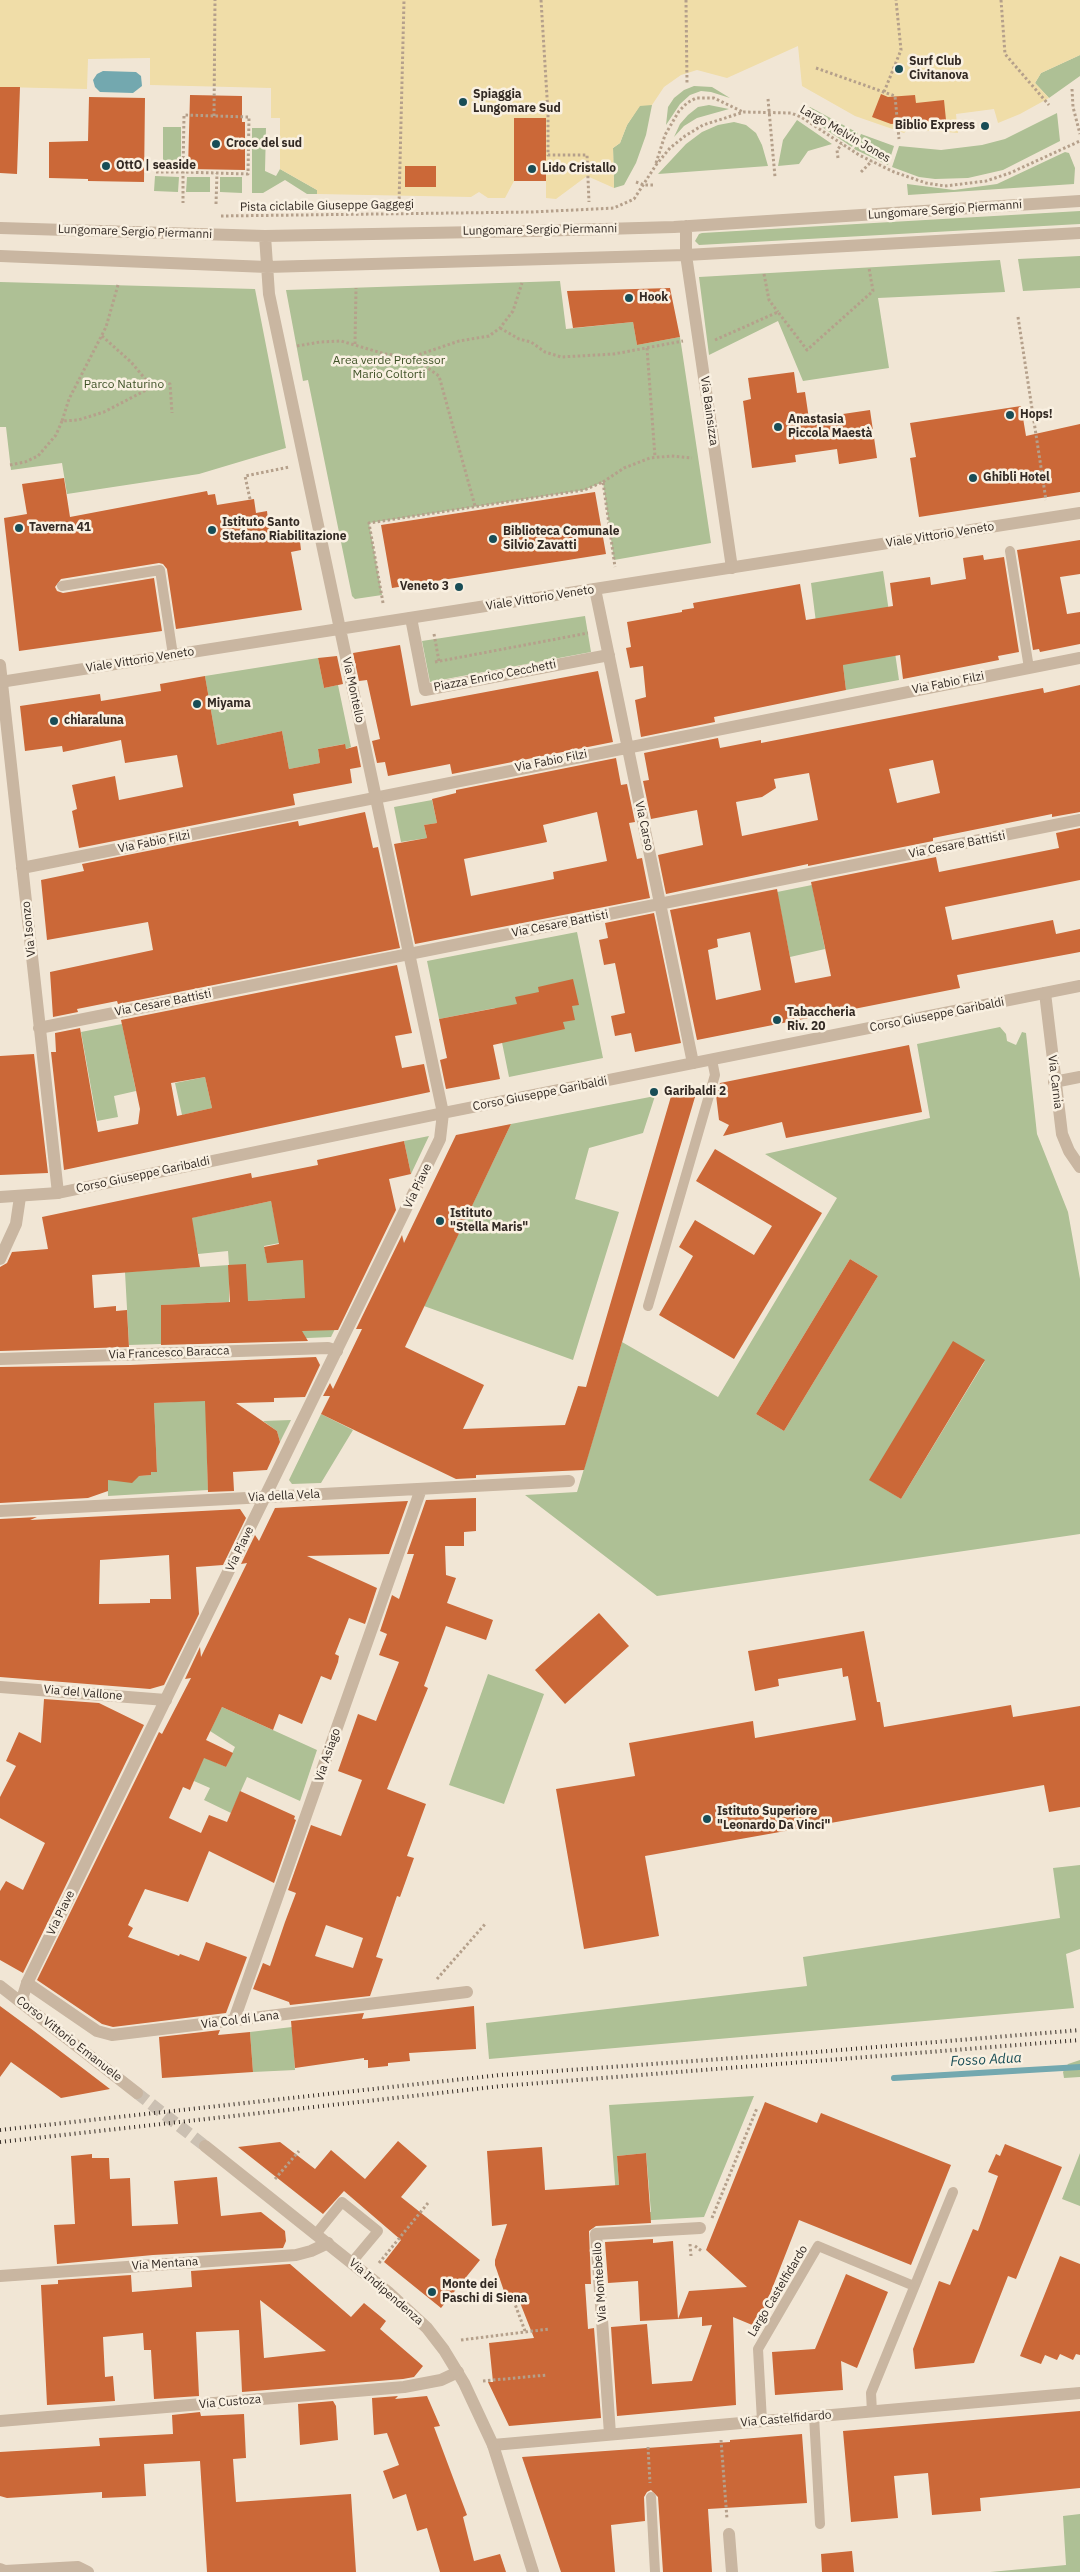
<!DOCTYPE html>
<meta charset="utf-8">
<style>
body{margin:0}
canvas{display:block;background:#f1e6d5}
</style>
<canvas width="1080" height="2572"></canvas>
<script>
const context = document.querySelector('canvas').getContext('2d');
context.lineJoin = 'round';
function fill(path, color) {
  context.fillStyle = color;
  context.fill(path, 'evenodd');
}
function toPath(rows) {
  const path = new Path2D();
  for (const r of rows) {
    path.moveTo(r[0], r[1]);
    for (let i = 2; i < r.length; i += 2) path.lineTo(r[i], r[i + 1]);
  }
  return path;
}
function stroke(path, color, width, dash) {
  context.strokeStyle = color;
  context.lineWidth = width;
  context.lineCap = dash ? 'butt' : 'round';
  context.setLineDash(dash || []);
  context.stroke(path);
}
function label(font, color, halo, rows, align = 'center') {
  context.font = font + ' "IBM Plex Sans",sans-serif';
  context.lineWidth = 5;
  context.setLineDash([]);
  context.textBaseline = 'middle';
  context.strokeStyle = halo;
  context.fillStyle = color;
  for (const [text, x, y, turn = 0] of rows) {
    context.save();
    context.translate(x, y);
    context.rotate((+turn || 0) * Math.PI / 180);
    context.textAlign = isNaN(turn) ? turn : align;
    if (halo) context.strokeText(text, 0, 0);
    context.fillText(text, 0, 0);
    context.restore();
  }
}
fill(toPath([
 [1080,55,1080,76,1049,98,1035,83,1041,73],
 [694,86,712,87,730,98,711,92,701,91,690,95,680,104,666,125,668,107,674,98,684,90],
 [640,105,652,105,646,135,636,163,624,185,614,188,613,148,620,143,627,125],
 [709,105,729,109,697,118,684,126,674,137,680,124,688,115,698,107],
 [810,107,858,133,852,147,804,115],
 [1057,113,1060,141,1003,170,968,178,935,179,919,177,892,167,899,146,941,150,982,145,1005,139],
 [797,120,832,144,808,151,799,164,778,166,783,140],
 [734,122,746,125,756,133,762,145,768,166,658,174,686,144,702,132,718,125],
 [163,127,181,127,181,170,163,170],
 [252,128,266,128,265,171,276,176,280,169,317,190,317,194,307,194,285,180,263,193,252,193],
 [861,134,894,146,888,165,854,149],
 [1065,152,1069,153,1075,168,1074,184,908,195,907,184,954,190,997,184],
 [155,176,179,177,178,192,154,191],
 [187,177,210,177,210,192,186,192],
 [220,177,242,177,242,193,220,192],
 [1080,211,1080,224,699,245,695,241,699,234,702,233],
 [1080,256,1080,288,1023,291,1018,259],
 [1000,260,1005,292,878,298,889,368,803,381,778,321,709,355,699,277],
 [560,281,566,329,633,322,637,345,680,337,711,543,614,560,603,482,584,490,369,523,382,595,355,599,352,596,308,380,303,381,286,290],
 [0,282,255,289,286,448,199,474,67,494,62,463,11,470,6,427,0,427],
 [883,571,899,680,846,690,843,665,820,654,811,583],
 [585,616,591,652,430,682,422,641],
 [318,658,324,688,338,685,351,747,346,749,344,744,318,749,320,763,289,769,282,731,217,745,205,676],
 [432,800,437,823,424,825,427,838,401,842,394,807],
 [812,885,825,949,790,957,777,892],
 [577,932,603,1058,509,1077,495,1008,439,1019,427,961],
 [122,1024,136,1091,114,1096,118,1117,97,1121,81,1032],
 [1000,1027,1006,1034,1007,1041,1016,1045,1022,1032,1026,1033,1037,1134,1068,1212,1080,1279,1080,1534,657,1596,525,1495,577,1492,622,1342,718,1397,837,1198,765,1154,930,1118,917,1044],
 [850,1259,878,1276,784,1431,756,1414],
 [985,1361,901,1499,870,1480],
 [205,1077,212,1108,182,1115,175,1083],
 [655,1096,643,1133,589,1148,575,1199,619,1212,573,1360,424,1306,511,1124],
 [429,1136,411,1174,404,1141],
 [271,1201,277,1230,331,1233,264,1246,267,1262,371,1256,331,1337,285,1339,282,1299,247,1301,246,1264,239,1279,229,1280,229,1302,162,1305,161,1344,129,1345,125,1272,229,1265,228,1251,198,1254,191,1218],
 [216,1400,206,1424,208,1490,108,1496,107,1447,135,1476,151,1475,151,1472,157,1472,154,1403],
 [321,1414,353,1430,321,1483,292,1484,289,1480],
 [291,1420,280,1442,277,1431,263,1421],
 [488,1674,544,1694,504,1804,449,1785],
 [222,1707,317,1750,300,1801,247,1777,231,1813,204,1800,210,1788,194,1781,199,1755,226,1767,235,1747,210,1731],
 [1080,1865,1080,1949,1066,1954,1074,2008,489,2059,486,2023,807,1986,803,1957,1060,1918,1053,1868],
 [292,2027,295,2070,253,2072,250,2032],
 [1080,2060,1080,2077,1064,2078,1063,2072,1068,2064],
 [754,2096,704,2217,618,2222,609,2105],
 [646,2153,651,2212,621,2214,617,2156],
 [1080,2153,1080,2206,1062,2199],
 [1080,2514,1080,2572,990,2572,1066,2565,1063,2516]
]), '#aec095');
fill(toPath([
 [0,0,1080,0,1080,55,1041,73,1035,83,1049,98,1020,114,998,123,994,109,956,114,958,133,909,129,904,133,855,116,802,86,798,46,727,78,697,70,681,75,664,87,652,105,640,106,627,125,620,143,613,148,614,188,587,176,556,199,546,198,546,119,514,119,514,181,505,198,488,198,479,192,471,197,317,194,317,190,280,169,280,118,271,118,271,88,150,85,150,58,88,59,87,89,0,87]
]), '#f0dda8');
fill(toPath([
 [103,71,136,72,141,76,142,86,133,93,100,92,95,87,93,80,97,74]
]), '#73a8af');
stroke(toPath([
 [894,2078,1080,2067]
]), '#73a8af', 6);
fill(toPath([
 [0,87,20,87,17,174,0,173],
 [881,94,888,97,915,95,916,103,944,100,946,120,891,124,872,117],
 [190,95,242,96,242,122,245,122,245,170,188,169],
 [89,97,145,98,144,182,88,181,88,179,49,178,49,142,88,141],
 [514,118,546,118,546,181,514,181],
 [405,166,436,166,436,187,405,187],
 [670,288,680,337,637,345,633,322,573,328,567,291],
 [794,372,797,393,805,392,809,419,870,410,877,458,839,464,837,449,795,455,796,462,752,468,743,401,751,399,748,378],
 [1021,406,1026,436,1080,424,1080,492,919,517,910,458,916,457,910,423],
 [64,478,70,517,207,491,208,495,215,494,217,505,254,499,256,513,267,511,270,538,299,533,301,550,291,552,302,610,176,629,167,569,163,564,159,563,61,579,55,587,57,591,63,593,154,578,162,631,19,651,4,518,27,514,22,484],
 [595,492,606,554,392,588,381,525],
 [1080,540,1080,574,1060,577,1067,614,1080,612,1080,644,1040,652,1039,649,1033,650,1017,550],
 [983,555,984,560,1004,557,1019,652,998,656,999,660,903,679,900,655,843,665,846,690,714,717,715,722,641,737,635,700,646,697,643,666,630,668,626,648,631,647,627,622,682,612,682,610,694,608,693,603,800,584,806,620,893,606,890,583,930,577,931,585,966,579,963,558],
 [400,645,411,706,598,671,613,742,452,774,450,764,388,776,385,762,377,763,372,741,380,739,367,680,359,681,353,653],
 [337,656,343,684,324,688,318,658],
 [205,676,217,745,282,731,289,769,320,763,318,749,345,744,346,749,357,746,361,767,350,769,352,783,293,794,295,805,79,848,72,811,77,809,72,785,115,776,119,800,183,787,177,755,125,763,121,740,63,752,62,746,25,751,20,706,100,694,101,701,161,691,160,684],
 [1080,685,1080,812,1052,817,1052,814,933,838,933,841,808,866,808,864,666,894,658,855,703,845,697,810,651,819,643,781,649,780,644,753,718,738,720,748,761,740,761,743,1043,688,1044,693],
 [933,760,940,793,897,803,889,769],
 [809,773,818,820,742,836,736,802,762,797,776,788,774,779],
 [616,758,621,785,627,784,635,822,629,823,637,859,642,858,650,898,415,944,394,844,427,838,424,825,437,823,432,799,456,793,456,790],
 [597,812,607,861,553,872,554,879,471,896,464,859,547,842,543,825],
 [365,812,373,848,378,847,400,948,118,1004,117,1001,77,1009,78,1012,53,1017,50,972,153,950,148,922,47,940,41,880,84,871,82,864,298,821,299,826],
 [1080,828,1080,880,945,907,952,940,1053,920,1056,934,1080,929,1080,952,957,975,960,988,697,1040,670,910,777,889,795,983,831,976,811,882,936,857,939,872,1059,848,1056,833],
 [750,932,761,990,716,1000,708,950,718,947,717,939],
 [654,913,681,1043,635,1052,631,1033,615,1036,611,1016,625,1013,615,963,604,965,599,940,608,938,605,923],
 [397,965,412,1033,395,1036,402,1068,424,1064,430,1092,64,1170,51,1052,56,1052,55,1033,80,1028,98,1132,138,1124,140,1109,121,1020],
 [205,1077,212,1108,177,1116,171,1083],
 [573,979,579,1005,572,1006,575,1020,563,1022,565,1029,493,1045,500,1079,446,1089,440,1060,447,1058,439,1019,517,1004,515,997,539,992,538,987],
 [909,1045,922,1112,786,1138,782,1122,723,1136,729,1125,719,1120,716,1095,720,1083],
 [34,1054,48,1173,0,1175,0,1056],
 [698,1087,584,1470,476,1475,476,1478,456,1479,321,1414,330,1396,323,1396,330,1383,333,1389,362,1329,356,1329,402,1235,404,1243,456,1135,511,1124,405,1347,484,1385,463,1429,565,1425,578,1386,586,1387,672,1093],
 [404,1141,411,1174,389,1179,396,1210,338,1330,302,1331,308,1341,161,1345,161,1305,230,1302,228,1265,246,1264,248,1301,305,1298,303,1260,267,1263,264,1247,279,1244,271,1201,192,1218,200,1267,92,1275,94,1308,116,1306,116,1311,127,1310,129,1347,0,1351,0,1267,7,1263,12,1252,48,1249,42,1217,251,1173,252,1178,318,1165,317,1160],
 [715,1149,822,1213,734,1359,659,1315,693,1256,679,1247,695,1220,754,1255,772,1226,696,1181],
 [850,1259,878,1276,784,1431,756,1414],
 [953,1341,985,1360,901,1499,869,1480],
 [316,1357,320,1365,305,1397,274,1398,274,1402,236,1403,277,1431,280,1442,267,1470,233,1472,234,1491,208,1492,205,1401,154,1403,157,1472,151,1472,151,1475,139,1476,132,1483,108,1480,108,1491,88,1498,0,1503,0,1367,130,1365],
 [476,1498,476,1531,464,1532,464,1546,445,1546,446,1575,456,1578,447,1603,493,1620,486,1640,446,1626,424,1686,428,1688,387,1789,426,1804,407,1856,414,1858,400,1897,397,1896,376,1957,383,1959,370,1996,290,2005,289,2002,253,1989,263,1963,270,1966,285,1922,296,1893,288,1890,311,1825,341,1836,362,1780,338,1771,358,1714,376,1721,399,1662,379,1655,387,1634,380,1631,392,1595,399,1599,414,1554,407,1554,426,1500],
 [326,1925,363,1938,353,1968,315,1956],
 [408,1501,389,1554,307,1556,377,1588,365,1624,349,1618,335,1654,339,1656,338,1662,331,1680,321,1676,302,1724,279,1714,273,1730,222,1707,206,1740,233,1753,226,1767,204,1758,190,1790,183,1787,169,1818,201,1833,209,1815,227,1822,240,1791,295,1816,294,1819,296,1820,274,1883,209,1851,188,1902,145,1889,128,1925,133,1928,128,1937,179,1956,180,1954,199,1961,206,1942,247,1957,226,2013,113,2027,102,2024,37,1980,159,1732,162,1734,191,1678,185,1679,200,1647,201,1657,247,1563,241,1564,255,1535,259,1541,275,1508],
 [240,1509,246,1518,223,1565,196,1567,199,1614,164,1685,150,1689,0,1677,0,1519,37,1517,30,1520],
 [169,1555,171,1599,150,1599,150,1603,99,1604,100,1560],
 [599,1613,629,1646,565,1704,535,1670],
 [864,1631,877,1702,880,1702,884,1727,1011,1705,1013,1717,1080,1706,1080,1807,1049,1812,1044,1785,645,1856,659,1936,584,1949,556,1789,635,1776,629,1743,753,1721,755,1738,856,1720,848,1676,843,1677,842,1668,778,1679,779,1686,755,1691,748,1651],
 [44,1699,99,1703,144,1725,23,1973,0,1960,0,1891,6,1881,23,1890,45,1843,0,1818,0,1797,16,1766,6,1761,19,1732,41,1743],
 [0,2006,34,2031,110,2089,61,2098,11,2062,0,2077],
 [474,2006,476,2049,409,2053,410,2061,388,2063,388,2066,368,2068,368,2060,364,2060,364,2058,295,2068,291,2021,364,2013,362,2019],
 [220,2030,218,2035,250,2032,253,2072,162,2078,159,2037],
 [765,2102,817,2123,821,2113,951,2165,911,2265,799,2220,757,2327,733,2317,736,2405,617,2416,611,2327,647,2324,652,2384,692,2381,712,2325,702,2326,702,2317,678,2319,689,2291,747,2287,706,2250],
 [398,2141,427,2166,401,2197,480,2260,441,2308,384,2262,401,2240,344,2191,323,2214,238,2147,280,2142,315,2169,331,2150,365,2179],
 [1005,2144,1062,2167,1016,2279,1008,2276,974,2363,915,2369,913,2349,939,2281,950,2285,973,2229,978,2231,998,2176,988,2172,996,2154,1000,2156],
 [542,2147,545,2190,619,2185,617,2156,646,2153,651,2223,596,2226,589,2231,591,2284,585,2284,588,2329,594,2328,601,2418,509,2426,488,2382,493,2382,489,2343,534,2338,517,2295,506,2297,495,2265,495,2260,507,2224,492,2226,487,2151],
 [92,2154,92,2158,109,2158,110,2179,130,2178,132,2226,178,2224,174,2181,217,2177,221,2216,261,2212,285,2231,286,2241,283,2248,153,2255,57,2264,54,2225,75,2224,71,2156],
 [653,2239,653,2243,673,2241,678,2319,640,2321,638,2281,608,2283,605,2242],
 [1060,2256,1080,2264,1080,2355,1076,2354,1073,2360,1060,2354,1057,2360,1045,2355,1041,2364,1020,2356],
 [290,2264,351,2317,364,2303,386,2321,380,2329,423,2366,414,2377,403,2379,242,2392,239,2330,196,2332,199,2396,154,2399,151,2350,144,2350,143,2333,103,2337,105,2377,113,2376,115,2401,47,2405,41,2285,58,2284,58,2280,131,2275,132,2292,192,2287,191,2271],
 [260,2300,326,2351,264,2358],
 [846,2274,888,2292,857,2368,841,2361,843,2390,775,2395,772,2352,815,2349],
 [398,2396,395,2399,427,2396,440,2426,434,2427,467,2515,463,2517,474,2561,500,2554,506,2572,440,2572,427,2528,417,2531,406,2494,393,2499,383,2471,399,2465,387,2433,374,2435,372,2398],
 [333,2401,336,2406,338,2440,300,2445,298,2404],
 [1080,2411,1080,2488,980,2498,981,2511,932,2515,928,2473,894,2476,898,2518,851,2522,843,2431],
 [200,2412,201,2416,244,2414,246,2458,233,2459,236,2502,351,2494,356,2572,207,2572,200,2461,144,2464,146,2496,102,2498,102,2492,7,2498,0,2496,0,2452,100,2446,99,2438,173,2434,172,2415],
 [802,2434,807,2503,708,2509,712,2572,663,2572,658,2497,651,2490,647,2492,644,2497,645,2521,611,2525,615,2572,561,2572,522,2457,730,2442,730,2440],
 [852,2551,854,2572,822,2572,821,2554]
]), '#cb6838');
stroke(toPath([
 [137,2093,205,2146]
]), '#cbc0b2', 12, [12, 6]);
stroke(toPath([
 [541,0,548,113,548,155,587,155,589,202],
 [686,0,687,84],
 [1001,0,1005,54,1049,105],
 [816,68,895,96,899,139],
 [1072,89,1073,107,1080,134],
 [884,92,901,50,896,0],
 [768,99,775,177],
 [214,116,215,0],
 [838,158,837,150,842,144],
 [656,163,665,135,679,111,687,103,696,98,714,98,743,112],
 [156,172,183,172,248,174,249,117,184,115,183,172,183,203],
 [861,172,872,161],
 [636,182,644,185,655,185],
 [216,204,217,173],
 [399,204,404,0],
 [221,216,533,212,614,208,634,199,656,165,670,148,685,136,703,125,744,112,791,113,801,117,859,155,894,172,926,183,945,186,986,181,1010,173,1080,141],
 [764,274,769,300,778,312],
 [118,285,106,327,69,399,62,421,78,420,104,412,152,387],
 [1018,317,1046,500],
 [500,328,519,339,531,342,545,352,561,357,614,354,683,341],
 [102,336,131,362,152,387,162,381,170,384,172,413],
 [715,340,778,312,807,350,873,291,869,268],
 [355,344,356,288],
 [297,346,320,342,341,341,385,354,412,357,459,341,489,336,500,328,513,311,522,283],
 [647,348,655,457],
 [412,357,439,376,475,506],
 [10,465,25,462,38,456,56,435,62,421],
 [603,482,624,468,650,458,671,456,692,458],
 [250,499,245,476,289,467],
 [269,527,300,520],
 [383,603,369,523,584,490,603,482,615,567],
 [434,634,439,661],
 [435,662,588,633],
 [437,1979,486,1923],
 [275,2179,299,2151],
 [712,2218,757,2108],
 [690,2244,691,2256],
 [695,2246,703,2252],
 [379,2263,428,2203],
 [512,2296,525,2331],
 [461,2340,549,2329],
 [483,2381,547,2375],
 [721,2440,727,2519],
 [648,2447,650,2483]
]), '#b5a08b', 3, [2.5, 2.5]);
stroke(toPath([
 [1010,551,1029,668],
 [62,586,160,570,173,655],
 [648,1306,715,1075,712,1060],
 [316,2234,342,2202,378,2231,352,2262],
 [872,2412,871,2393,953,2192],
 [814,2416,820,2524],
 [762,2421,758,2349,818,2246,914,2286],
 [651,2497,655,2572]
]), '#c9b6a1', 10);
stroke(toPath([
 [686,226,686,255,732,568],
 [0,228,265,236,533,231,674,227,1080,201],
 [265,236,269,294,340,629],
 [0,256,267,267,686,255,1080,233],
 [595,589,693,1063],
 [411,618,425,690,609,655],
 [0,665,58,1193],
 [22,868,1080,658],
 [1045,993,1062,1134,1069,1151,1080,1167],
 [39,1028,1080,820],
 [1054,1082,1080,1077],
 [0,1259,16,1224,20,1197],
 [0,1359,328,1348,337,1351],
 [0,1511,569,1481],
 [0,1687,166,1700],
 [27,1983,97,2031,112,2035,467,1992],
 [234,2020,421,1489],
 [0,2276,296,2255,311,2251,328,2243],
 [0,2421,404,2387,441,2380,458,2372],
 [610,2434,596,2234,700,2228],
 [493,2445,1080,2393],
 [729,2534,732,2572],
 [0,2569,5,2571,78,2567,88,2572]
]), '#c9b6a1', 12);
stroke(toPath([
 [0,682,1080,513],
 [0,1197,58,1193,443,1113,1080,986],
 [0,1986,137,2093],
 [24,2004,23,1996,27,1983,440,1139,443,1113,340,629],
 [205,2146,388,2292,427,2328,444,2350,464,2383,493,2445,533,2572]
]), '#c9b6a1', 12);
stroke(toPath([
 [0,2130,500,2075,804,2053,1080,2030],
 [0,2142,502,2086,1080,2040]
]), '#332a24', 4, [1, 4]);
for (const [x, y, r, color] of [
 [899,69,5,"#184d56"],
 [463,102,5,"#184d56"],
 [985,126,5,"#184d56"],
 [216,144,5,"#184d56"],
 [106,166,5,"#184d56"],
 [532,169,5,"#184d56"],
 [629,298,5,"#184d56"],
 [1010,415,5,"#184d56"],
 [778,427,5,"#184d56"],
 [973,478,5,"#184d56"],
 [19,528,5,"#184d56"],
 [212,530,5,"#184d56"],
 [493,539,5,"#184d56"],
 [459,587,5,"#184d56"],
 [197,704,5,"#184d56"],
 [54,721,5,"#184d56"],
 [777,1020,5,"#184d56"],
 [654,1092,5,"#184d56"],
 [440,1221,5,"#184d56"],
 [707,1819,5,"#184d56"],
 [432,2292,5,"#184d56"]
]) {
  const dot = new Path2D();
  dot.arc(x, y, r, 0, 2 * Math.PI);
  context.fillStyle = color;
  context.fill(dot);
  stroke(dot, '#f9f0e1', 2);
}
label('bold 12px', '#332a24', '#f9f0e1', [
 ["Surf Club",909,62],
 ["Civitanova",909,76],
 ["Spiaggia",473,95],
 ["Lungomare Sud",473,109],
 ["Biblio Express",975,126,"right"],
 ["Croce del sud",226,144],
 ["OttO | seaside",116,166],
 ["Lido Cristallo",542,169],
 ["Hook",639,298],
 ["Hops!",1020,415],
 ["Anastasia",788,420],
 ["Piccola Maestà",788,434],
 ["Ghibli Hotel",983,478],
 ["Istituto Santo",222,523],
 ["Stefano Riabilitazione",222,537],
 ["Taverna 41",29,528],
 ["Biblioteca Comunale",503,532],
 ["Silvio Zavatti",503,546],
 ["Veneto 3",449,587,"right"],
 ["Miyama",207,704],
 ["chiaraluna",64,721],
 ["Tabaccheria",787,1013],
 ["Riv. 20",787,1027],
 ["Garibaldi 2",664,1092],
 ["Istituto",450,1214],
 ["\"Stella Maris\"",450,1228],
 ["Istituto Superiore",717,1812],
 ["\"Leonardo Da Vinci\"",717,1826],
 ["Monte dei",442,2285],
 ["Paschi di Siena",442,2299]
], 'left');
label('12px', '#332a24', '#f9f0e1', [
 ["Largo Melvin Jones",845,134,30],
 ["Pista ciclabile Giuseppe Gaggegi",327,206,-1],
 ["Lungomare Sergio Piermanni",945,210,-4],
 ["Lungomare Sergio Piermanni",540,230,-1],
 ["Lungomare Sergio Piermanni",135,232,2],
 ["Via Bainsizza",709,411,82],
 ["Viale Vittorio Veneto",940,535,-9],
 ["Viale Vittorio Veneto",540,598,-9],
 ["Viale Vittorio Veneto",140,660,-9],
 ["Piazza Enrico Cecchetti",495,676,-11],
 ["Via Fabio Filzi",948,683,-11],
 ["Via Montello",353,690,78],
 ["Via Fabio Filzi",551,761,-11],
 ["Via Carso",644,826,78],
 ["Via Fabio Filzi",154,842,-11],
 ["Via Cesare Battisti",957,845,-11],
 ["Via Cesare Battisti",560,924,-11],
 ["Via Isonzo",29,929,-96],
 ["Via Cesare Battisti",163,1003,-11],
 ["Corso Giuseppe Garibaldi",937,1015,-11],
 ["Via Carnia",1055,1082,83],
 ["Corso Giuseppe Garibaldi",540,1094,-11],
 ["Corso Giuseppe Garibaldi",143,1175,-12],
 ["Via Piave",418,1186,-64],
 ["Via Francesco Baracca",169,1353,-2],
 ["Via della Vela",284,1496,-3],
 ["Via Piave",240,1549,-64],
 ["Via del Vallone",83,1693,5],
 ["Via Asiago",328,1755,-71],
 ["Via Piave",61,1913,-64],
 ["Via Col di Lana",240,2020,-7],
 ["Corso Vittorio Emanuele",69,2039,38],
 ["Via Mentana",165,2264,-4],
 ["Via Montebello",600,2282,-94],
 ["Largo Castelfidardo",778,2291,-59],
 ["Via Indipendenza",386,2292,41],
 ["Via Custoza",230,2402,-5],
 ["Via Castelfidardo",786,2419,-5]
]);
label('12px', '#3f5227', '#f9f0e1', [
 ["Area verde Professor",389,361],
 ["Mario Coltorti",389,375],
 ["Parco Naturino",124,385]
]);
label('italic 14px', '#184d56', '#f9f0e1', [
 ["Fosso Adua",986,2060,-3]
]);
</script>
